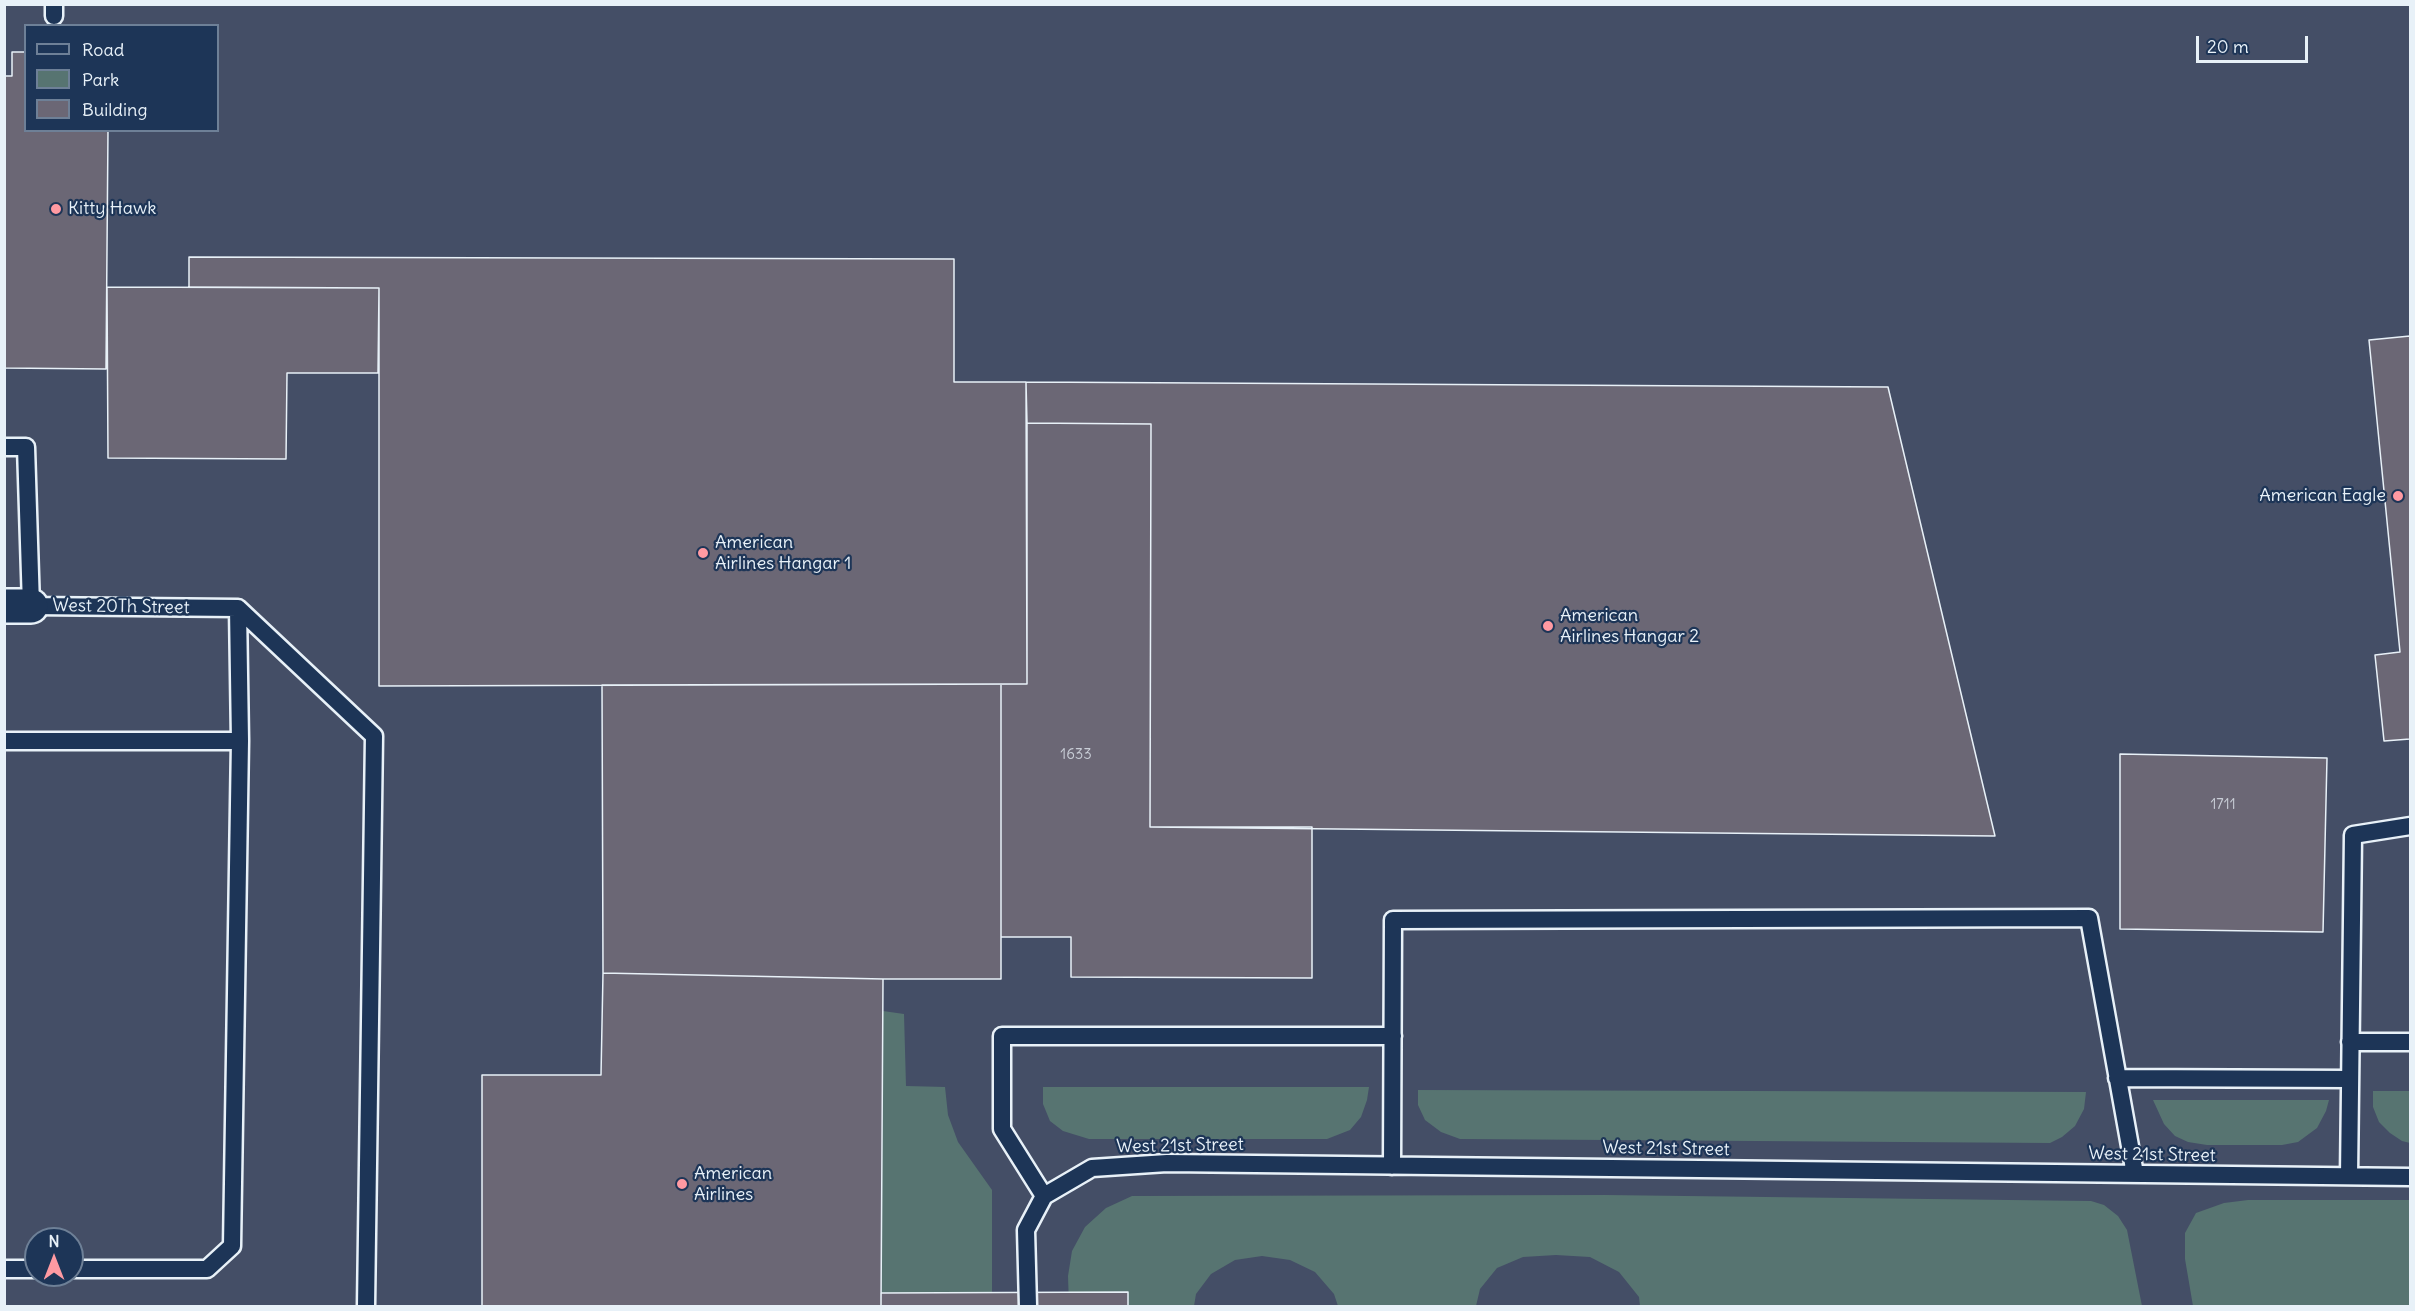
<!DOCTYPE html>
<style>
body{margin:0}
#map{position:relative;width:2415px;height:1311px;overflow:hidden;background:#344460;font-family:Delius,sans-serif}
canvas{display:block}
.frame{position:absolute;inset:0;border:6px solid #e8f1f8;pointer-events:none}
.legend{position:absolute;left:24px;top:24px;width:195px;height:108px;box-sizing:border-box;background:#1d3557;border:2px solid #6e8097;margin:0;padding:8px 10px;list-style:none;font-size:18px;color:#e8f1f8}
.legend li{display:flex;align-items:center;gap:12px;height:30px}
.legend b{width:30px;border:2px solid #6e8097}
.north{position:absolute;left:24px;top:1227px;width:60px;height:60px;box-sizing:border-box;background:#1d3557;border:2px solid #6e8097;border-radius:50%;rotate:0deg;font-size:16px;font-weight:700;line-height:24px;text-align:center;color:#e8f1f8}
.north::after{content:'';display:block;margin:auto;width:21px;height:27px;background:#ff9aa2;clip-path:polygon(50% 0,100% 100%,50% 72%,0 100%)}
.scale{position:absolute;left:2196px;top:36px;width:112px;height:27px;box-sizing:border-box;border:3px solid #e8f1f8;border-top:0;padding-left:8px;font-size:18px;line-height:21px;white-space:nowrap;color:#e8f1f8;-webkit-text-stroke:4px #1d3557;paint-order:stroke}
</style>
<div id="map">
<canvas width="2415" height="1311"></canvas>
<div class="frame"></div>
<ul class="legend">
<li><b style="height:8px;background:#1d3557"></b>Road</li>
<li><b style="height:16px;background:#577471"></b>Park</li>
<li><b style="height:16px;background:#6b6775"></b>Building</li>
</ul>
<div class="north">N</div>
<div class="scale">20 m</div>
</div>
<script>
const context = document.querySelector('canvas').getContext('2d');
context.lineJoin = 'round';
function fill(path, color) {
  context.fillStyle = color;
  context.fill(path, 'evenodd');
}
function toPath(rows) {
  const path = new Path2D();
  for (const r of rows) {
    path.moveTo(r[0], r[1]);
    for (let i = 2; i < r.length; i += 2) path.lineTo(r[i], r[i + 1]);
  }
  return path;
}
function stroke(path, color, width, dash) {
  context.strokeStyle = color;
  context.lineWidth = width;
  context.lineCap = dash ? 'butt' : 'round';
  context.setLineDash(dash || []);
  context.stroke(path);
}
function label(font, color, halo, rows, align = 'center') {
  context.font = font + ' Delius,sans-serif';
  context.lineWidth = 4.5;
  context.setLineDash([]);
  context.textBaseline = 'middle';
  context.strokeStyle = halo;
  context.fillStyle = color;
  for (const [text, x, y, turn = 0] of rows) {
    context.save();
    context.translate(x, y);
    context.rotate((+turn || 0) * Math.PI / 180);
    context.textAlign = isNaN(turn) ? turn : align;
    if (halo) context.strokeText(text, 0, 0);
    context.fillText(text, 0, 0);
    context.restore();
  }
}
fill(toPath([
 [5,5,2410,5,2410,1306,5,1306],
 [26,26,218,26,218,130,26,130],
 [36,1239,72,1239,72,1275,36,1275]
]), '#444e66');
fill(toPath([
 [883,1011,904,1014,906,1086,945,1087,948,1115,958,1142,992,1190,992,1306,881,1306],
 [1043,1087,1369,1087,1367,1100,1361,1117,1350,1130,1327,1139,1089,1139,1063,1131,1050,1121,1043,1104],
 [1418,1090,2086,1092,2084,1109,2075,1126,2062,1137,2050,1143,1460,1139,1441,1132,1425,1120,1418,1105],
 [2373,1091,2410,1091,2410,1143,2402,1141,2390,1133,2379,1122,2373,1107],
 [2153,1100,2329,1100,2326,1111,2317,1128,2298,1142,2282,1145,2207,1145,2188,1142,2175,1136,2164,1124],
 [1605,1195,2091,1201,2104,1205,2118,1216,2127,1230,2142,1306,1640,1306,1639,1297,1619,1272,1590,1257,1556,1255,1523,1257,1497,1268,1480,1289,1476,1306,1338,1306,1334,1294,1315,1272,1290,1260,1262,1256,1235,1260,1211,1274,1196,1294,1194,1306,1069,1306,1068,1276,1072,1251,1085,1227,1106,1208,1132,1196],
 [2248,1200,2410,1200,2410,1306,2193,1306,2185,1259,2185,1233,2196,1213,2224,1203]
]), '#577471');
const building = toPath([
 [12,52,26,52,26,130,108,130,106,369,4,368,4,76,12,76,12,52],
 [189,257,954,259,954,382,1026,382,1027,684,379,686,379,288,189,287,189,257],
 [107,287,379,288,378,373,287,373,286,459,108,458,107,287],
 [2410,336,2410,739,2384,741,2375,655,2400,652,2369,340,2410,336],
 [1026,382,1888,387,1995,836,1150,827,1151,424,1027,423,1026,382],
 [1027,423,1151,424,1150,827,1312,827,1312,978,1071,977,1071,937,1001,937,1001,684,1027,684,1027,423],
 [1001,684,1001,979,883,979,603,973,602,685,1001,684],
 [2120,754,2327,758,2323,932,2120,929,2120,754],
 [603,973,883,979,881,1306,482,1306,482,1075,601,1075,603,973],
 [1128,1292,1128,1306,881,1306,881,1293,1128,1292]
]);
fill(building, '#6b6775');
stroke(building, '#e8f1f8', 1.5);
const lane = toPath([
 [54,16,54,4],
 [4,447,26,447,31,606,238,608],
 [238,608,374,736,366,1306],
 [238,608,240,741],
 [4,741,240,741,232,1246,207,1269,72,1269],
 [2350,1042,2410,1042],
 [2117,1078,2350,1079],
 [1392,1166,1393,920,2089,918,2135,1174],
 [2349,1176,2353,835,2410,826],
 [1044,1196,1002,1129,1002,1036,1393,1036],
 [4,1269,36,1269],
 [1028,1306,1026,1230,1044,1196,1092,1168,1167,1163,2410,1177]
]);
const street = toPath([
 [4,606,31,606]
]);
stroke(lane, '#e8f1f8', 21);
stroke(street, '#e8f1f8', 38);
stroke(lane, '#1d3557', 16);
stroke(street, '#1d3557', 33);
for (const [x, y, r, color] of [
 [56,209,6,"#ff9aa2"],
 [2398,496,6,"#ff9aa2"],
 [703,553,6,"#ff9aa2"],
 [1548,626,6,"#ff9aa2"],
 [682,1184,6,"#ff9aa2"]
]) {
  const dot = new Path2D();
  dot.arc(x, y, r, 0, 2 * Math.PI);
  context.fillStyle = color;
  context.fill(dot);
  stroke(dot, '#1d3557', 2);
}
label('15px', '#c9ced7', null, [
 ["1633",1076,755],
 ["1711",2223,805]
]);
label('18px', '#e8f1f8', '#1d3557', [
 ["Kitty Hawk",68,209],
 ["American Eagle",2386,496,"right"],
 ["American",715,543],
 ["Airlines Hangar 1",715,564],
 ["American",1560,616],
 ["Airlines Hangar 2",1560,637],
 ["American",694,1174],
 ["Airlines",694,1195]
], 'left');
label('18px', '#e8f1f8', '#1d3557', [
 ["West 20Th Street",121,607,1],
 ["West 21st Street",1180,1146,-1],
 ["West 21st Street",1666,1149,1],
 ["West 21st Street",2152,1155,1]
]);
</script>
